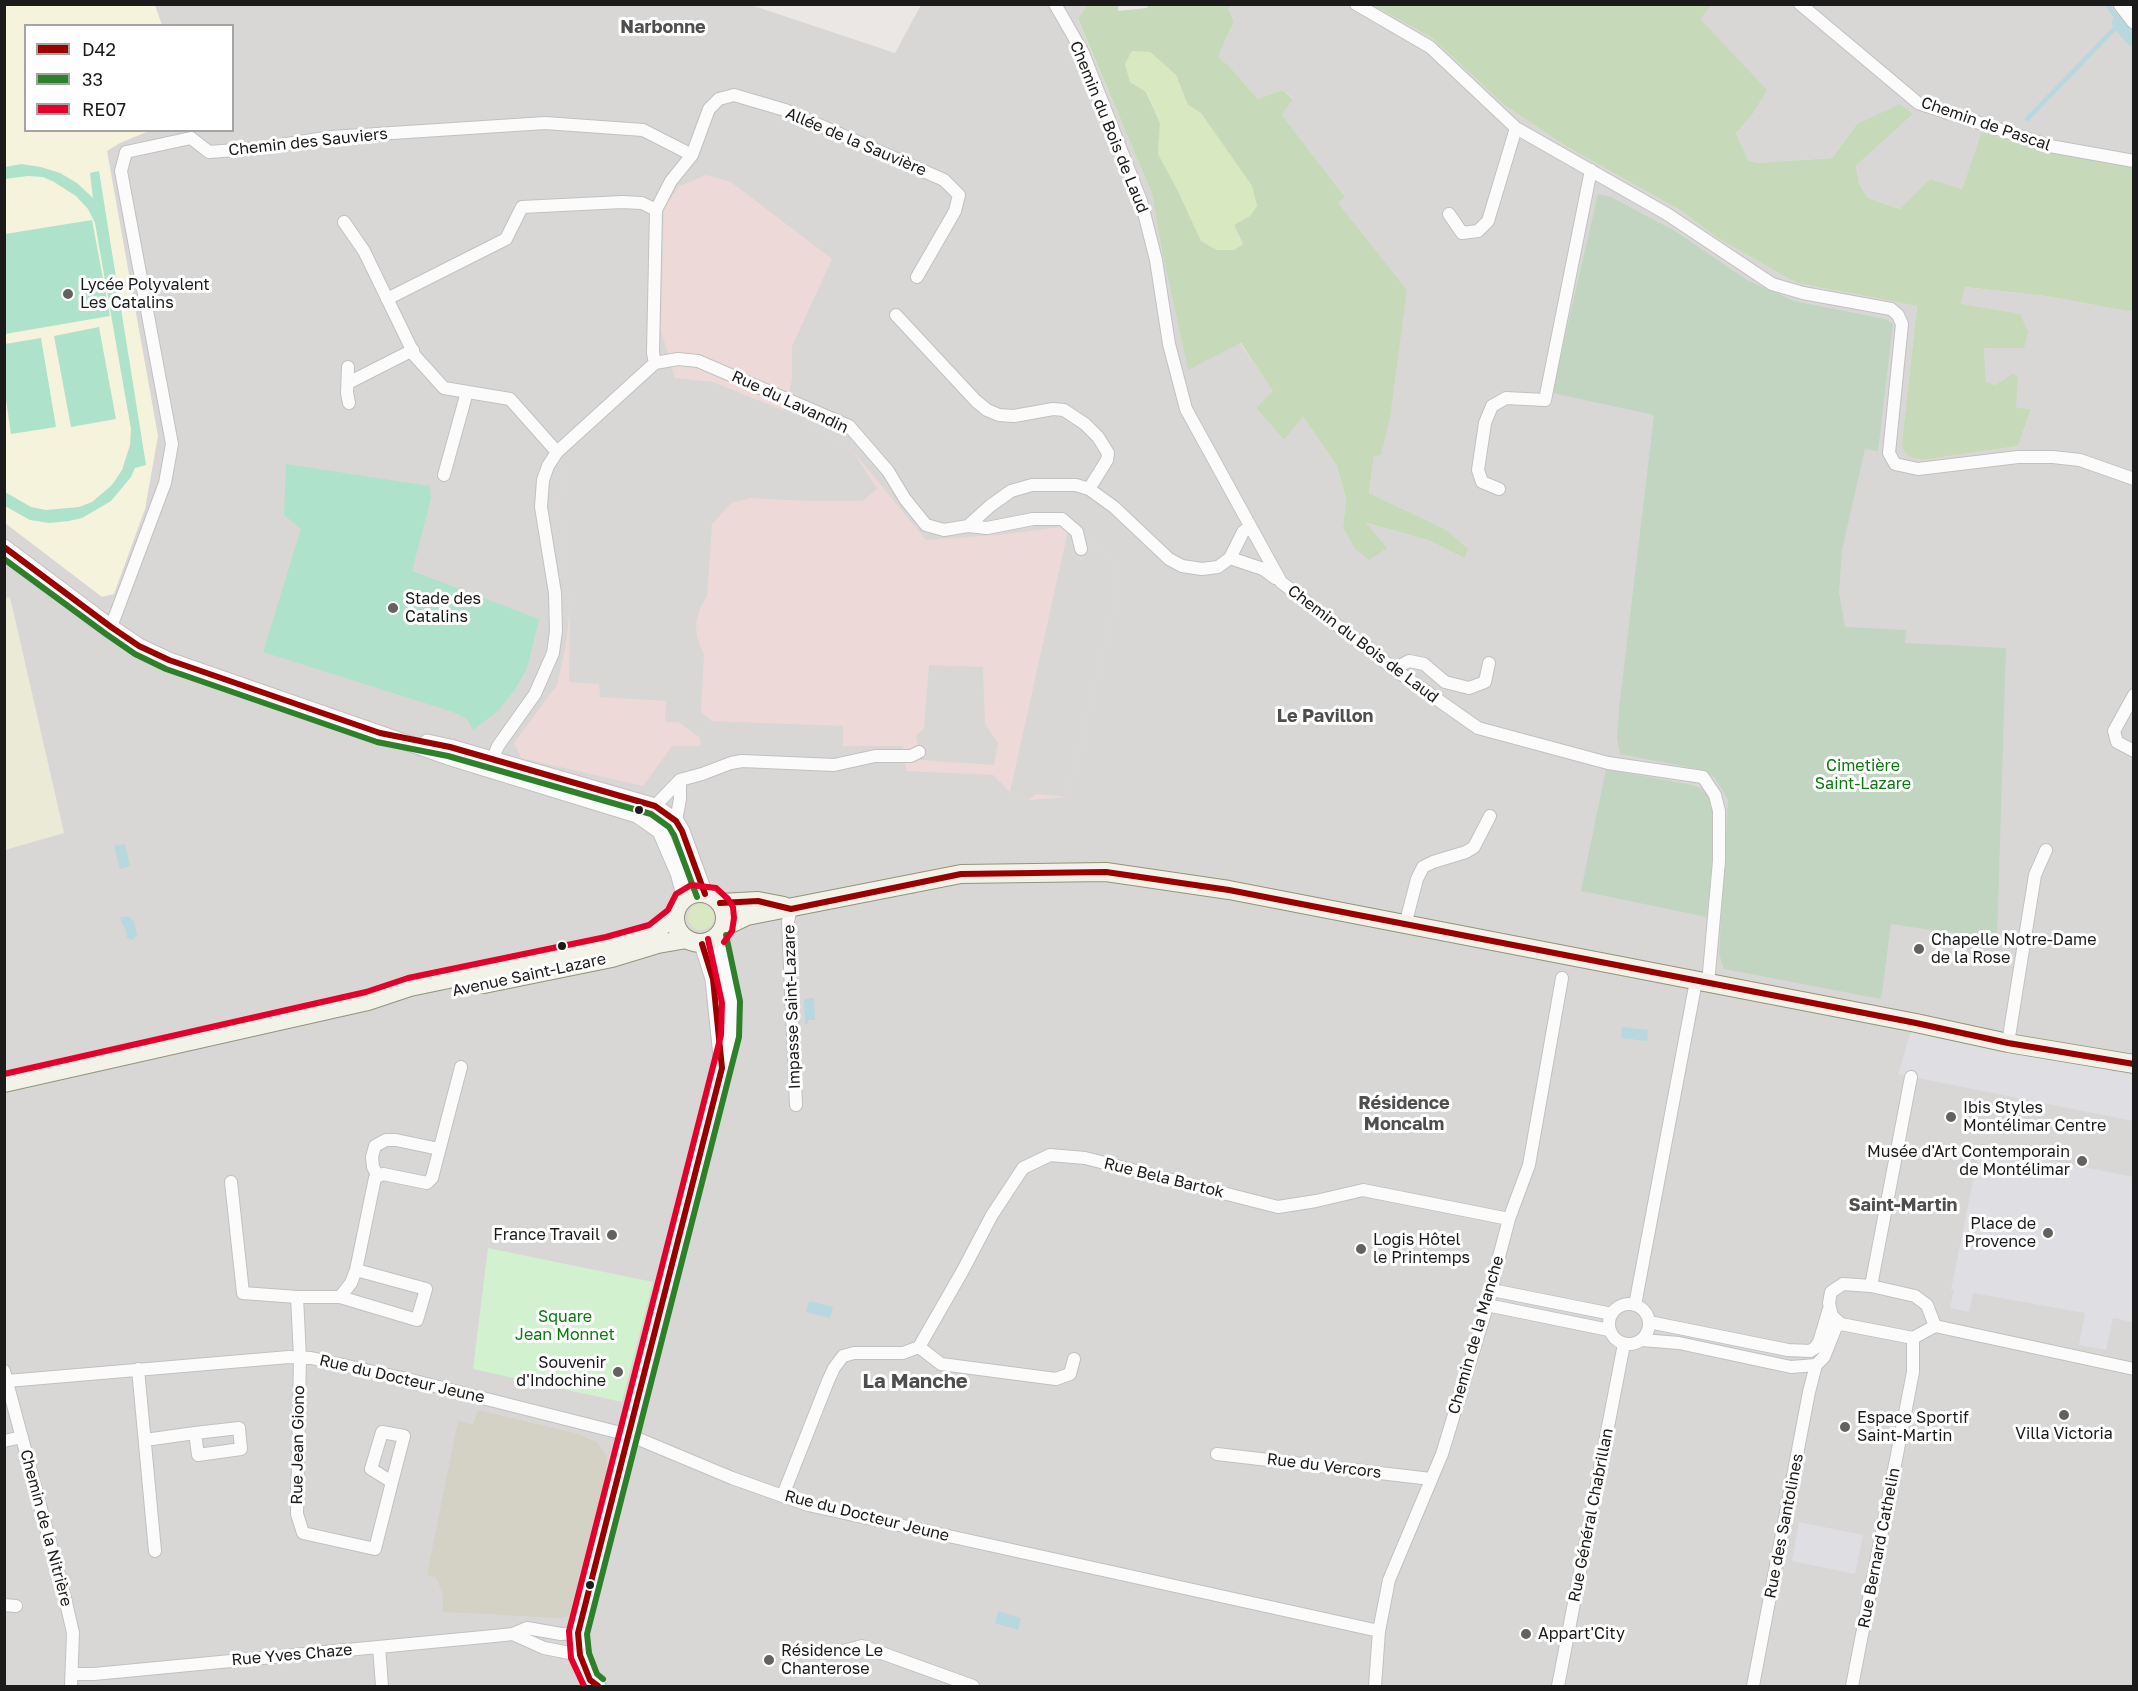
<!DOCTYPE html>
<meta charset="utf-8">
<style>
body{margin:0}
#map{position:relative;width:2138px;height:1691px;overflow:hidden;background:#eae7e4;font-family:"Golos Text",sans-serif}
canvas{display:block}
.frame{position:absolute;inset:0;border:6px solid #1b1b1b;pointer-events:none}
.legend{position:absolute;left:24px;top:24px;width:210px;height:108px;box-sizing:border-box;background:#fff;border:2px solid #a4a4a4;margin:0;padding:8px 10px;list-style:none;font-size:18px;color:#1b1b1b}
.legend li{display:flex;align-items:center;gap:12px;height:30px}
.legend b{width:30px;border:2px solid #a4a4a4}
</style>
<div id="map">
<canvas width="2138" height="1691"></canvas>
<div class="frame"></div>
<ul class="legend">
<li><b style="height:8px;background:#9b0000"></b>D42</li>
<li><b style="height:8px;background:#2f802b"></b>33</li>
<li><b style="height:8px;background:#e4002b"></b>RE07</li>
</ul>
</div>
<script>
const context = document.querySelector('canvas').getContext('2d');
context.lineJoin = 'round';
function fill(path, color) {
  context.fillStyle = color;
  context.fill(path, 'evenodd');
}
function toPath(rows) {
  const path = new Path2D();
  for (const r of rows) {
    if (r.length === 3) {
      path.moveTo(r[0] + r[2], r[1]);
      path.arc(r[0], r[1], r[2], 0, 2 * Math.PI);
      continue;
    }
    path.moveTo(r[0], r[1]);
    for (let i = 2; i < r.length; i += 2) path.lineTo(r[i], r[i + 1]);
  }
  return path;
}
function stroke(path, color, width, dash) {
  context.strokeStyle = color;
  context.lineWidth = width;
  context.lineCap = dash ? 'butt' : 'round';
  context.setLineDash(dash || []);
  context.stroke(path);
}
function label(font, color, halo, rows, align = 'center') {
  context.font = font + ' "Golos Text",sans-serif';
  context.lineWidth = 6;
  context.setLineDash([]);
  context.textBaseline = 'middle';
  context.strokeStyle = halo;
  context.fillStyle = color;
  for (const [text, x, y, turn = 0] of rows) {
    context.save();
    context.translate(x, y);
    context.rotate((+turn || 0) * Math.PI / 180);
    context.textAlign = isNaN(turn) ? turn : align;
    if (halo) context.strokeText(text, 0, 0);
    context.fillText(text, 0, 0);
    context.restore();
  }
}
fill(toPath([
 [1711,4,2133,5,2133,167,2053,153,1983,132,1962,189,1930,179,1901,209,1868,198,1859,183,1856,166,1913,114,1900,105,1857,124,1832,158,1756,163,1748,160,1736,133,1751,116,1699,18],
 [5,5,751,5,895,53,921,5,1088,5,1078,20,1152,194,1162,252,1188,369,1240,343,1274,391,1256,408,1284,440,1303,417,1337,466,1346,499,1343,528,1365,523,1428,540,1464,558,1445,529,1369,493,1374,455,1407,290,1337,203,1345,197,1282,115,1293,98,1282,90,1258,99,1229,66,1218,57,1234,21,1228,9,1231,5,1372,5,1432,38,1504,105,1564,145,1680,210,1716,237,1796,283,1917,306,1902,441,1909,457,1922,460,2018,446,2031,411,2016,407,2011,375,1995,385,1986,381,1984,348,1961,304,1965,287,2046,296,2133,312,2133,1686,5,1686],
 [26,26,232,26,232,130,26,130]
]), '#d9d7d5');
fill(toPath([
 [706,175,731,182,832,259,792,346,792,380,784,411,802,418,852,450,926,540,998,535,1069,526,1113,560,1118,578,1116,597,1068,797,1028,800,1010,792,993,775,906,771,903,746,672,746,643,786,521,758,514,743,557,685,566,644,570,610,558,506,564,465,675,378,661,330,664,207,680,186]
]), '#eddad8');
fill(toPath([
 [4,5,155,5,162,25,26,26,26,130,149,131,120,143,107,151,158,436,145,509,114,594,102,597,5,523]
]), '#f6f3dd');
fill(toPath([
 [478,1410,575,1433,597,1442,606,1455,607,1464,605,1478,569,1616,562,1618,443,1612,443,1595,436,1577,427,1575,458,1421,473,1425]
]), '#d3d2c5');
fill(toPath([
 [10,597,64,833,5,850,4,598]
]), '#ebead6');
fill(toPath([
 [1132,51,1150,52,1176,75,1188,105,1201,113,1252,186,1257,206,1250,216,1234,225,1243,244,1234,250,1217,250,1201,241,1177,189,1158,154,1160,123,1147,92,1130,82,1125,64],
 [701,917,13]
]), '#d8e8c1');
fill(toPath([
 [1088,5,1118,5,1118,11,1147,8,1149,5,1231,5,1228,9,1234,21,1218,57,1229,66,1258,99,1282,90,1293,99,1282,115,1345,197,1338,203,1407,290,1390,417,1381,455,1374,456,1369,493,1445,529,1468,549,1464,558,1428,540,1366,523,1387,548,1369,560,1354,547,1343,527,1346,499,1337,466,1303,417,1284,440,1256,408,1273,391,1241,343,1188,370,1162,252,1152,194,1078,19],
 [1132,51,1150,52,1176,75,1188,105,1201,113,1252,186,1257,206,1250,216,1234,225,1243,244,1234,250,1217,250,1201,241,1177,189,1158,154,1160,123,1146,92,1130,82,1125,64],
 [1372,5,1711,5,1700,19,1767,90,1751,116,1736,133,1748,160,1756,163,1832,158,1857,124,1900,104,1913,114,1856,166,1859,183,1868,198,1900,209,1930,179,1962,189,1982,132,2053,153,2133,167,2133,312,2046,296,1965,287,1961,304,2020,314,2028,332,2024,348,1984,348,1986,381,1995,385,2012,374,2018,376,2016,407,2031,410,2018,446,1922,460,1909,457,1903,449,1902,441,1917,306,1796,283,1716,237,1680,210,1564,145,1504,105,1432,38]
]), '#c6d9b9');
fill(toPath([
 [1598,194,1611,197,1675,231,1747,280,1794,301,1885,319,1893,324,1878,451,1865,449,1842,550,1839,592,1845,627,1906,630,1905,643,2006,648,1997,940,1891,924,1881,999,1724,969,1719,954,1728,800,1715,778,1703,770,1620,754,1617,739,1619,709,1654,415,1552,393],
 [1606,769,1692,785,1705,790,1711,804,1714,816,1713,852,1707,917,1581,891]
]), '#c2d5c1');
fill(toPath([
 [488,1248,653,1282,622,1402,473,1369]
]), '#d1f1cf');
fill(toPath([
 [21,164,41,167,60,173,77,183,93,198,90,173,99,171,146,465,135,468,131,477,111,501,82,518,69,521,49,523,30,520,5,506,5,492,31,507,46,510,79,507,92,502,112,485,122,470,130,445,131,429,95,223,88,209,76,196,54,182,43,177,28,176,5,179,5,167],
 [92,220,110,316,5,334,5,234],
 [99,327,116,419,71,427,54,336],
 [41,338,56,427,11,434,5,393,5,344],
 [286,464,430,486,431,498,412,571,539,619,527,668,515,689,499,710,473,730,467,719,453,712,263,652,301,529,284,515]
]), '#aee2ca');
fill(toPath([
 [675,378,713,382,802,418,852,450,877,489,862,501,807,501,751,498,731,503,712,524,707,596,701,606,696,623,697,637,704,655,701,712,712,721,843,726,843,756,701,749,700,738,679,722,665,722,666,701,600,697,599,684,569,682,570,610,558,506,564,465,628,409],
 [1069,526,1113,560,1118,578,1116,597,1068,797,1036,794,1028,800,1010,792],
 [929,665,983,667,985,724,998,743,994,765,921,760,916,736,924,728],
 [720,797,738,838,767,883,759,887,742,886,717,853,696,809],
 [1351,932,1379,938,1377,950,1349,944],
 [577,983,583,1009,545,1017,543,1007,523,1008,524,990],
 [509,990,520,991,517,1009,502,1018,449,1030,442,1020,443,1028,421,1033,415,1011,475,1000],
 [507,1146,547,1151,528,1254,494,1246],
 [565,1156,663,1175,661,1189,563,1171],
 [1673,1188,1858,1230,1851,1258,1825,1256,1820,1260,1827,1270,1817,1279,1813,1287,1807,1324,1650,1297],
 [563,1189,654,1207,652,1214,561,1197],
 [1406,1260,1475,1277,1473,1288,1403,1271],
 [477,1372,499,1377,496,1389,475,1384],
 [525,1384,577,1395,575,1407,522,1396],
 [1793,1568,1844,1577,1842,1588,1853,1591,1839,1663,1829,1661,1827,1672,1774,1661]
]), '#d8d7d5');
fill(toPath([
 [1911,1031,2133,1075,2133,1121,1898,1074],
 [1980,1146,2133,1177,2133,1322,2113,1318,2106,1350,2079,1345,2085,1313,1973,1293,1969,1312,1950,1308,1954,1290,1951,1290],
 [1799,1522,1863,1535,1855,1574,1792,1561]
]), '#dedee3');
fill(toPath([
 [125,844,130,866,120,869,114,846],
 [129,916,134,922,137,935,133,940,127,938,126,929,122,924,120,917],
 [814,998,815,1020,808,1020,808,1024,805,1024,804,999],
 [1622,1027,1648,1030,1647,1041,1621,1038],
 [809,1301,833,1307,830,1318,806,1312],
 [998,1611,1021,1618,1018,1630,995,1623]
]), '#b6d8de');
stroke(toPath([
 [2027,119,2120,23,2107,4]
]), '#b6d8de', 4.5);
stroke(toPath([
 [2120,23,2134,39]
]), '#b6d8de', 16);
const minor = toPath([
 [1055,4,1083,53,1141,201,1156,260,1169,344,1186,409,1281,582,1394,669,1478,728,1608,763,1703,777,1715,795,1719,811,1719,861,1708,984],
 [1356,4,1430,47,1516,128,1667,214,1772,284,1803,293,1891,309,1898,315,1902,324,1889,453,1895,464,1918,469,2018,457,2053,457,2080,460,2134,479],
 [1800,4,1918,103,2050,146,2134,161],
 [1449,214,1462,233,1478,231,1488,221,1516,128],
 [344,222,364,251,415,356,444,388,510,399,557,452],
 [387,299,506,239,522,207,622,202,642,203,656,210],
 [896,315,976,401,987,410,999,415,1014,416,1053,409,1064,410,1085,424,1098,437,1108,453,1107,460,1089,489],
 [655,363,653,353,656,210,671,181,692,155,709,109,719,99,734,95,785,110,944,180,959,195,955,211,917,277],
 [348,367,347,393,349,403],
 [348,383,413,350],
 [444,475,467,392],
 [1499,489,1482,482,1478,470,1485,423,1492,406,1506,398,1545,400,1591,170],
 [968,526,987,528,1033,519,1062,519,1077,532,1081,549],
 [1230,558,1263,569,1275,578],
 [111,627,165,483,172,444,121,171,126,152,191,138,209,152,262,148,331,137,545,123,643,130,692,155],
 [1394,669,1409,661,1424,664,1445,682,1469,688,1485,682,1489,663],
 [2134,695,2114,731,2117,742,2134,751],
 [490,766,498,746,535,694,553,653,556,631,555,593,541,507,543,480,548,466,557,452,655,363,678,359,698,361,849,426,888,471,905,499,926,525,944,530,968,526,990,506,1011,491,1032,485,1076,485,1089,489,1114,507,1169,559,1182,566,1202,569,1218,567,1230,558,1243,532,1250,527],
 [655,806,680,780,702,774,731,763,742,761,834,765,875,756,911,756,919,752],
 [676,821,680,799,680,780],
 [791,909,788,921,796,1105],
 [1405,925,1417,879,1423,867,1433,862,1466,852,1474,847,1490,816],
 [2008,1043,2035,875,2046,850],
 [378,1176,373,1167,372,1157,375,1146,386,1140,396,1140,439,1149],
 [231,1182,243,1293,297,1297,300,1357,297,1514,303,1533,375,1549,392,1482,404,1436,382,1432,371,1469,392,1482],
 [1843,1284,1871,1286,1915,1296,1927,1305,1935,1326,1913,1338,1841,1324,1832,1316,1829,1303,1831,1292,1843,1284],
 [1871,1286,1911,1077],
 [1492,1290,1612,1314],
 [297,1297,340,1297,417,1320,426,1289,356,1270],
 [340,1297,351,1283,356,1270,375,1178,383,1174,427,1183,432,1178,461,1067],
 [1629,1324,20],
 [1487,1305,1609,1330],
 [1635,1305,1696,981],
 [1649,1322,1788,1350,1810,1351,1815,1348,1819,1342,1829,1309],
 [1935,1326,2134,1369],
 [1642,1340,1679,1343,1791,1367,1816,1365,1824,1357,1836,1327,1841,1324],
 [919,1347,941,1364,1056,1379,1070,1374,1074,1359],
 [138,1369,155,1551],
 [4,1371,65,1598,73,1633,71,1686],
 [7,1381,289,1357,311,1358,411,1380,629,1435,732,1478,808,1505,1379,1631],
 [145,1440,195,1433,239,1428,241,1449,198,1455,195,1433],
 [4,1441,22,1437],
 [1217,1454,1431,1479],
 [783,1495,828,1381,834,1368,843,1356,854,1353,903,1353,919,1347,962,1272,992,1215,1023,1168,1050,1155,1085,1158,1278,1207,1316,1201,1363,1190,1509,1219],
 [4,1605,16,1606],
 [513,1634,544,1648,580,1655],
 [379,1647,382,1686],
 [843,1651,862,1646,973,1686],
 [72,1674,94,1674,494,1636,513,1634,527,1628,561,1634,578,1633],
 [1375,1686,1379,1631,1389,1580,1442,1454,1492,1290,1495,1272,1509,1219,1529,1165,1562,978],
 [1558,1686,1624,1344],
 [1753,1686,1809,1392,1816,1365],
 [1852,1686,1913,1372,1913,1338]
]);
const tertiary = toPath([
 [2121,4,2134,21],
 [4,547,111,627,139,646,169,660,448,757,637,815,660,831,678,873,685,898],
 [427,742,450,747,655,806,676,821,682,831,705,894],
 [702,944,713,979,721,1056],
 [598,1686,590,1680,580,1655,578,1633,730,1036,731,1002,717,937]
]);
const secondary = toPath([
 [700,918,25],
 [720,903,758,901,784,906],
 [724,927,747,916,961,874,1106,872,1229,890,1916,1023,2008,1043,2134,1064],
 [484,984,612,958,658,944,687,939],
 [4,1083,368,1001,410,987,608,946,653,933,675,916]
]);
stroke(minor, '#c2c1c0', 14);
stroke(tertiary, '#c2c1c0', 17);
stroke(secondary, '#93937c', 20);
stroke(minor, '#fcfbfb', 12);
stroke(tertiary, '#fcfbfb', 15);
stroke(secondary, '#f2f2e8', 18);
stroke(toPath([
 [4,547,111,627,139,646,169,660,380,733,450,747,655,806,676,821,682,831,705,894],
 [720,903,758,901,791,909,961,874,1106,872,1229,890,1916,1023,2008,1043,2134,1064],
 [598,1686,590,1680,580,1655,578,1633,722,1068,713,979,702,944]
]), '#9b0000', 6);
stroke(toPath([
 [4,559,106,634,135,654,166,669,377,742,448,756,651,814,669,827,674,835,697,897],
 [603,1679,597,1674,589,1653,587,1634,739,1037,740,1001,726,935]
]), '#2f802b', 6);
stroke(toPath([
 [4,1074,366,992,408,978,606,937,649,925,668,910,676,894,691,885,716,888,728,899,733,907,734,918,732,931,724,942],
 [584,1686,571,1658,569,1631,721,1035,722,1003,708,939]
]), '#e4002b', 6);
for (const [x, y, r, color] of [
 [68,294,6,"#636261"],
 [393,608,6,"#636261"],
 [639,810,5,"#1b1b1b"],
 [562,946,5,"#1b1b1b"],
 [1919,949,6,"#636261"],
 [1951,1117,6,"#636261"],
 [2082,1161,6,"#636261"],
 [2048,1233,6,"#636261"],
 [612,1235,6,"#636261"],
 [1361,1249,6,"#636261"],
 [618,1372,6,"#636261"],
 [2064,1415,6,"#636261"],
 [1845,1427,6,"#636261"],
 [590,1585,5,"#1b1b1b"],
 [1526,1634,6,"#636261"],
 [769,1660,6,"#636261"]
]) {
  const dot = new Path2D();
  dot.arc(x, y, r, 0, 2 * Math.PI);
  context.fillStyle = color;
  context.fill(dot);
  stroke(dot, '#fff', 2);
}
label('16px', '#1b1b1b', '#fff', [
 ["Chemin de Pascal",1986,124,19],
 ["Chemin du Bois de Laud",1109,127,68],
 ["Chemin des Sauviers",308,142,-6],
 ["Allée de la Sauvière",856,142,23],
 ["Rue du Lavandin",790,402,25],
 ["Chemin du Bois de Laud",1363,644,37],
 ["Avenue Saint-Lazare",529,975,-12],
 ["Impasse Saint-Lazare",792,1007,-92],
 ["Rue Bela Bartok",1164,1178,14],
 ["Chemin de la Manche",1476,1335,-74],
 ["Rue du Docteur Jeune",402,1379,13],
 ["Rue Jean Giono",298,1445,-89],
 ["Rue du Vercors",1324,1466,7],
 ["Rue Général Chabrillan",1591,1515,-79],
 ["Rue du Docteur Jeune",867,1516,14],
 ["Rue des Santolines",1784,1526,-79],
 ["Chemin de la Nitrière",46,1528,75],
 ["Rue Bernard Cathelin",1879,1548,-79],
 ["Rue Yves Chaze",292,1655,-5]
]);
label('16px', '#1b1b1b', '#fff', [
 ["Lycée Polyvalent",80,285],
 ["Les Catalins",80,303],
 ["Stade des",405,599],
 ["Catalins",405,617],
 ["Chapelle Notre-Dame",1931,940],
 ["de la Rose",1931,958],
 ["Ibis Styles",1963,1108],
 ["Montélimar Centre",1963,1126],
 ["Musée d'Art Contemporain",2070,1152,"right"],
 ["de Montélimar",2070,1170,"right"],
 ["Place de",2036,1224,"right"],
 ["Provence",2036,1242,"right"],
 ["France Travail",600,1235,"right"],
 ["Logis Hôtel",1373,1240],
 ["le Printemps",1373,1258],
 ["Souvenir",606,1363,"right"],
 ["d'Indochine",606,1381,"right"],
 ["Espace Sportif",1857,1418],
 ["Saint-Martin",1857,1436],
 ["Villa Victoria",2064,1434,"center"],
 ["Appart'City",1538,1634],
 ["Résidence Le",781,1651],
 ["Chanterose",781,1669]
], 'left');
label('16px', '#0a790e', '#fff', [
 ["Cimetière",1863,766],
 ["Saint-Lazare",1863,784],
 ["Square",565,1317],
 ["Jean Monnet",565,1335]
]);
label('bold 18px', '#4e4e4e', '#fff', [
 ["Narbonne",663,27],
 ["Le Pavillon",1325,716],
 ["Résidence",1404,1103],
 ["Moncalm",1404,1124],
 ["Saint-Martin",1903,1205]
]);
label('bold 20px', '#4e4e4e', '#fff', [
 ["La Manche",915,1382]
]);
</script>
